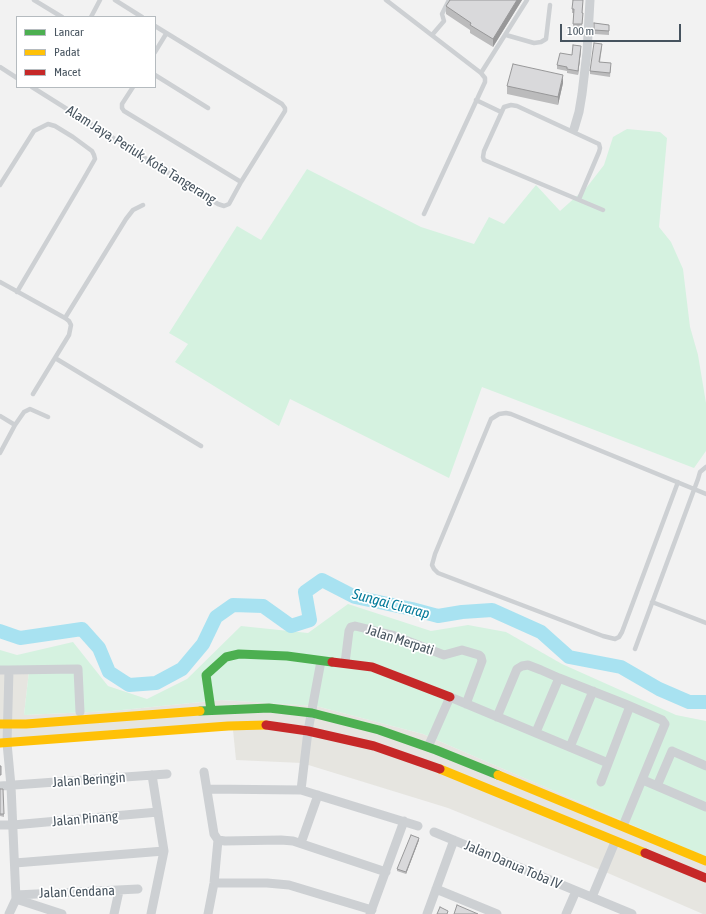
<!DOCTYPE html>
<style>
body{margin:0}
#map{position:relative;width:706px;height:914px;overflow:hidden;background:#f2f2f2;font-family:"Asap Condensed",sans-serif}
canvas{display:block}
.legend{position:absolute;left:16px;top:16px;width:140px;height:72px;box-sizing:border-box;background:#fff;border:1px solid #b5bbbf;margin:0;padding:5px 7px;list-style:none;font-size:12px;color:#47545f}
.legend li{display:flex;align-items:center;gap:8px;height:20px}
.legend b{width:20px;border:1px solid #b5bbbf}
.scale{position:absolute;left:560px;top:24px;width:121px;height:18px;box-sizing:border-box;border:2px solid #47545f;border-top:0;padding-left:5px;font-size:12px;line-height:14px;white-space:nowrap;color:#47545f;-webkit-text-stroke:3px #fff;paint-order:stroke}
</style>
<div id="map">
<canvas width="706" height="914"></canvas>
<ul class="legend">
<li><b style="height:5px;background:#4caf50"></b>Lancar</li>
<li><b style="height:5px;background:#ffc107"></b>Padat</li>
<li><b style="height:5px;background:#c62828"></b>Macet</li>
</ul>
<div class="scale">100 m</div>
</div>
<script>
const context = document.querySelector('canvas').getContext('2d');
context.lineJoin = 'round';
function fill(path, color) {
  context.fillStyle = color;
  context.fill(path, 'evenodd');
}
function toPath(rows) {
  const path = new Path2D();
  for (const r of rows) {
    path.moveTo(r[0], r[1]);
    for (let i = 2; i < r.length; i += 2) path.lineTo(r[i], r[i + 1]);
  }
  return path;
}
function stroke(path, color, width, dash) {
  context.strokeStyle = color;
  context.lineWidth = width;
  context.lineCap = dash ? 'butt' : 'round';
  context.setLineDash(dash || []);
  context.stroke(path);
}
function label(font, color, halo, rows, align = 'center') {
  context.font = font + ' "Asap Condensed",sans-serif';
  context.lineWidth = 3.5;
  context.setLineDash([]);
  context.textBaseline = 'middle';
  context.strokeStyle = halo;
  context.fillStyle = color;
  for (const [text, x, y, turn = 0] of rows) {
    context.save();
    context.translate(x, y);
    context.rotate((+turn || 0) * Math.PI / 180);
    context.textAlign = isNaN(turn) ? turn : align;
    if (halo) context.strokeText(text, 0, 0);
    context.fillText(text, 0, 0);
    context.restore();
  }
}
fill(toPath([
 [0,669,29,671,24,715,112,711,221,700,316,706,423,734,706,857,706,914,703,914,603,871,448,808,302,763,236,760,233,730,0,743]
]), '#e6e5e0');
fill(toPath([
 [627,129,660,132,667,138,659,227,671,242,683,269,690,327,698,355,706,403,706,451,694,468,482,387,449,478,290,399,279,426,175,362,188,344,169,333,237,226,261,240,307,169,421,227,474,244,489,217,504,224,536,185,560,211,587,187,604,165,613,137],
 [348,604,431,631,468,625,506,632,562,664,676,715,706,721,706,857,423,734,316,706,221,700,112,711,24,715,29,671,0,669,0,650,17,655,73,642,108,686,147,699,187,679,241,626,308,633]
]), '#d5f2e0');
stroke(toPath([
 [0,631,20,638,82,629,99,648,109,672,129,685,156,683,182,669,203,644,216,617,233,605,263,606,291,626,310,620,305,592,322,580,355,597,412,609,438,616,462,612,492,610,541,632,569,657,621,667,659,689,689,702,706,702]
]), '#a8e2f1', 14);
stroke(toPath([
 [34,0,62,17],
 [115,0,142,17],
 [386,0,481,73,485,78,485,82,424,214],
 [91,17,100,0],
 [432,35,444,21,442,14,449,0],
 [506,35,534,43,541,42,546,39,550,5],
 [155,52,166,34],
 [0,67,17,78],
 [481,73,527,0],
 [155,75,208,108],
 [32,87,218,204,224,206,229,204,241,182],
 [133,87,122,104,122,108,124,111,241,182,285,111,285,108,282,104,155,26],
 [476,100,501,112],
 [0,185,34,131,48,124,55,126,73,137,92,151,94,155,95,159,83,180,17,292],
 [579,199,599,152,600,148,599,144,517,106,511,105,504,107,484,151,483,157,484,160,603,210],
 [0,282,65,318,69,321,71,325,69,335,33,394],
 [65,318,126,219,133,210,143,205],
 [55,358,201,446],
 [0,416,15,425],
 [0,453,15,425,24,412,30,409,48,417],
 [678,482,622,632,619,637,615,639,603,636,438,573,434,569,432,565,435,554,491,419,499,414,506,413,511,414,706,494],
 [652,602,706,623],
 [635,649,698,479,700,472,706,467]
]), '#cdd0d3', 4.5);
stroke(toPath([
 [574,129,579,112,582,94,587,52,590,0],
 [345,663,349,631,351,627,355,626,392,635,444,655,462,650,479,655,481,657,482,661,466,704],
 [0,670,9,670,7,743,11,786,16,899,9,914],
 [9,670,78,669,80,712],
 [559,678,625,704,662,720,665,724,623,826],
 [497,717,517,669,522,666,528,665,541,670,559,678,536,732],
 [428,747,450,697,608,763],
 [570,747,593,691],
 [204,772,214,834,218,840,225,841,281,840,293,841,386,872],
 [643,780,706,807],
 [601,782,630,706],
 [0,786,167,774],
 [657,786,672,751,706,766],
 [207,789,301,790,418,826],
 [301,790,308,731,321,661],
 [0,825,13,825,158,812],
 [434,832,632,914],
 [301,843,318,795],
 [15,863,164,851],
 [214,883,267,883,289,885,372,910],
 [436,889,497,914],
 [16,895,138,889],
 [592,897,615,842],
 [16,899,62,914],
 [114,914,119,891],
 [151,914,164,851,152,775],
 [208,914,214,883,218,840],
 [370,914,404,821],
 [427,914,454,840],
 [566,914,576,891]
]), '#cdd0d3', 9);
stroke(toPath([
 [211,710,206,675,226,657,239,654,287,656,332,662],
 [200,711,269,708,312,713,379,730,436,750,498,775]
]), '#4caf50', 9);
stroke(toPath([
 [0,724,26,724,200,711],
 [0,743,228,726,266,725],
 [440,769,645,853],
 [498,775,706,861]
]), '#ffc107', 9);
stroke(toPath([
 [332,662,372,667,450,697],
 [266,725,308,731,374,746,440,769],
 [645,853,706,878]
]), '#c62828', 9);
fill(toPath([
 [522,0,493,47,470,33,470,30,446,14,446,6],
 [583,3,582,13,583,13,582,28,573,28,574,13,572,13,572,9],
 [594,23,609,25,609,35,594,34],
 [602,47,600,62,611,66,610,77,590,74,590,71],
 [581,50,578,75,567,73,567,71,557,69,557,65,572,55],
 [563,83,558,105,507,94,507,86],
 [0,789,4,814,4,817,0,816],
 [419,840,406,874,397,871,397,869]
]), '#bbbbbc');
fill(toPath([
 [517,0,522,0,493,47,493,39],
 [581,46,581,50,578,75,578,71],
 [563,75,563,83,558,105,558,97],
 [419,838,419,840,406,874,406,872]
]), '#989899');
const building = toPath([
 [450,0,517,0,493,39,470,25,471,23,446,6,450,0],
 [573,0,583,0,582,13,583,13,582,24,573,24,574,9,572,9,573,0],
 [594,23,609,25,609,31,594,30,594,23],
 [594,43,602,44,599,62,611,63,610,73,590,71,594,43],
 [573,45,581,46,578,71,567,69,567,67,557,65,560,53,572,55,573,45],
 [513,64,563,75,558,97,507,86,513,64],
 [0,766,1,766,1,775,0,775,0,766],
 [0,789,3,789,4,814,0,814,0,789],
 [411,835,419,838,406,872,397,869,411,835],
 [457,905,478,914,454,914,457,905],
 [440,907,448,911,447,914,437,914,440,907]
]);
fill(building, '#d9d9db');
stroke(building, '#989899', 1);
label('14px', '#47545f', '#fff', [
 ["Alam Jaya, Periuk, Kota Tangerang",141,155,32],
 ["Jalan Merpati",400,640,18],
 ["Jalan Beringin",89,780,-4],
 ["Jalan Pinang",85,819,-5],
 ["Jalan Danua Toba IV",513,865,23],
 ["Jalan Cendana",77,892,-2]
]);
label('italic 15px', '#077d9c', '#fff', [
 ["Sungai Cirarap",391,604,15]
]);
</script>
